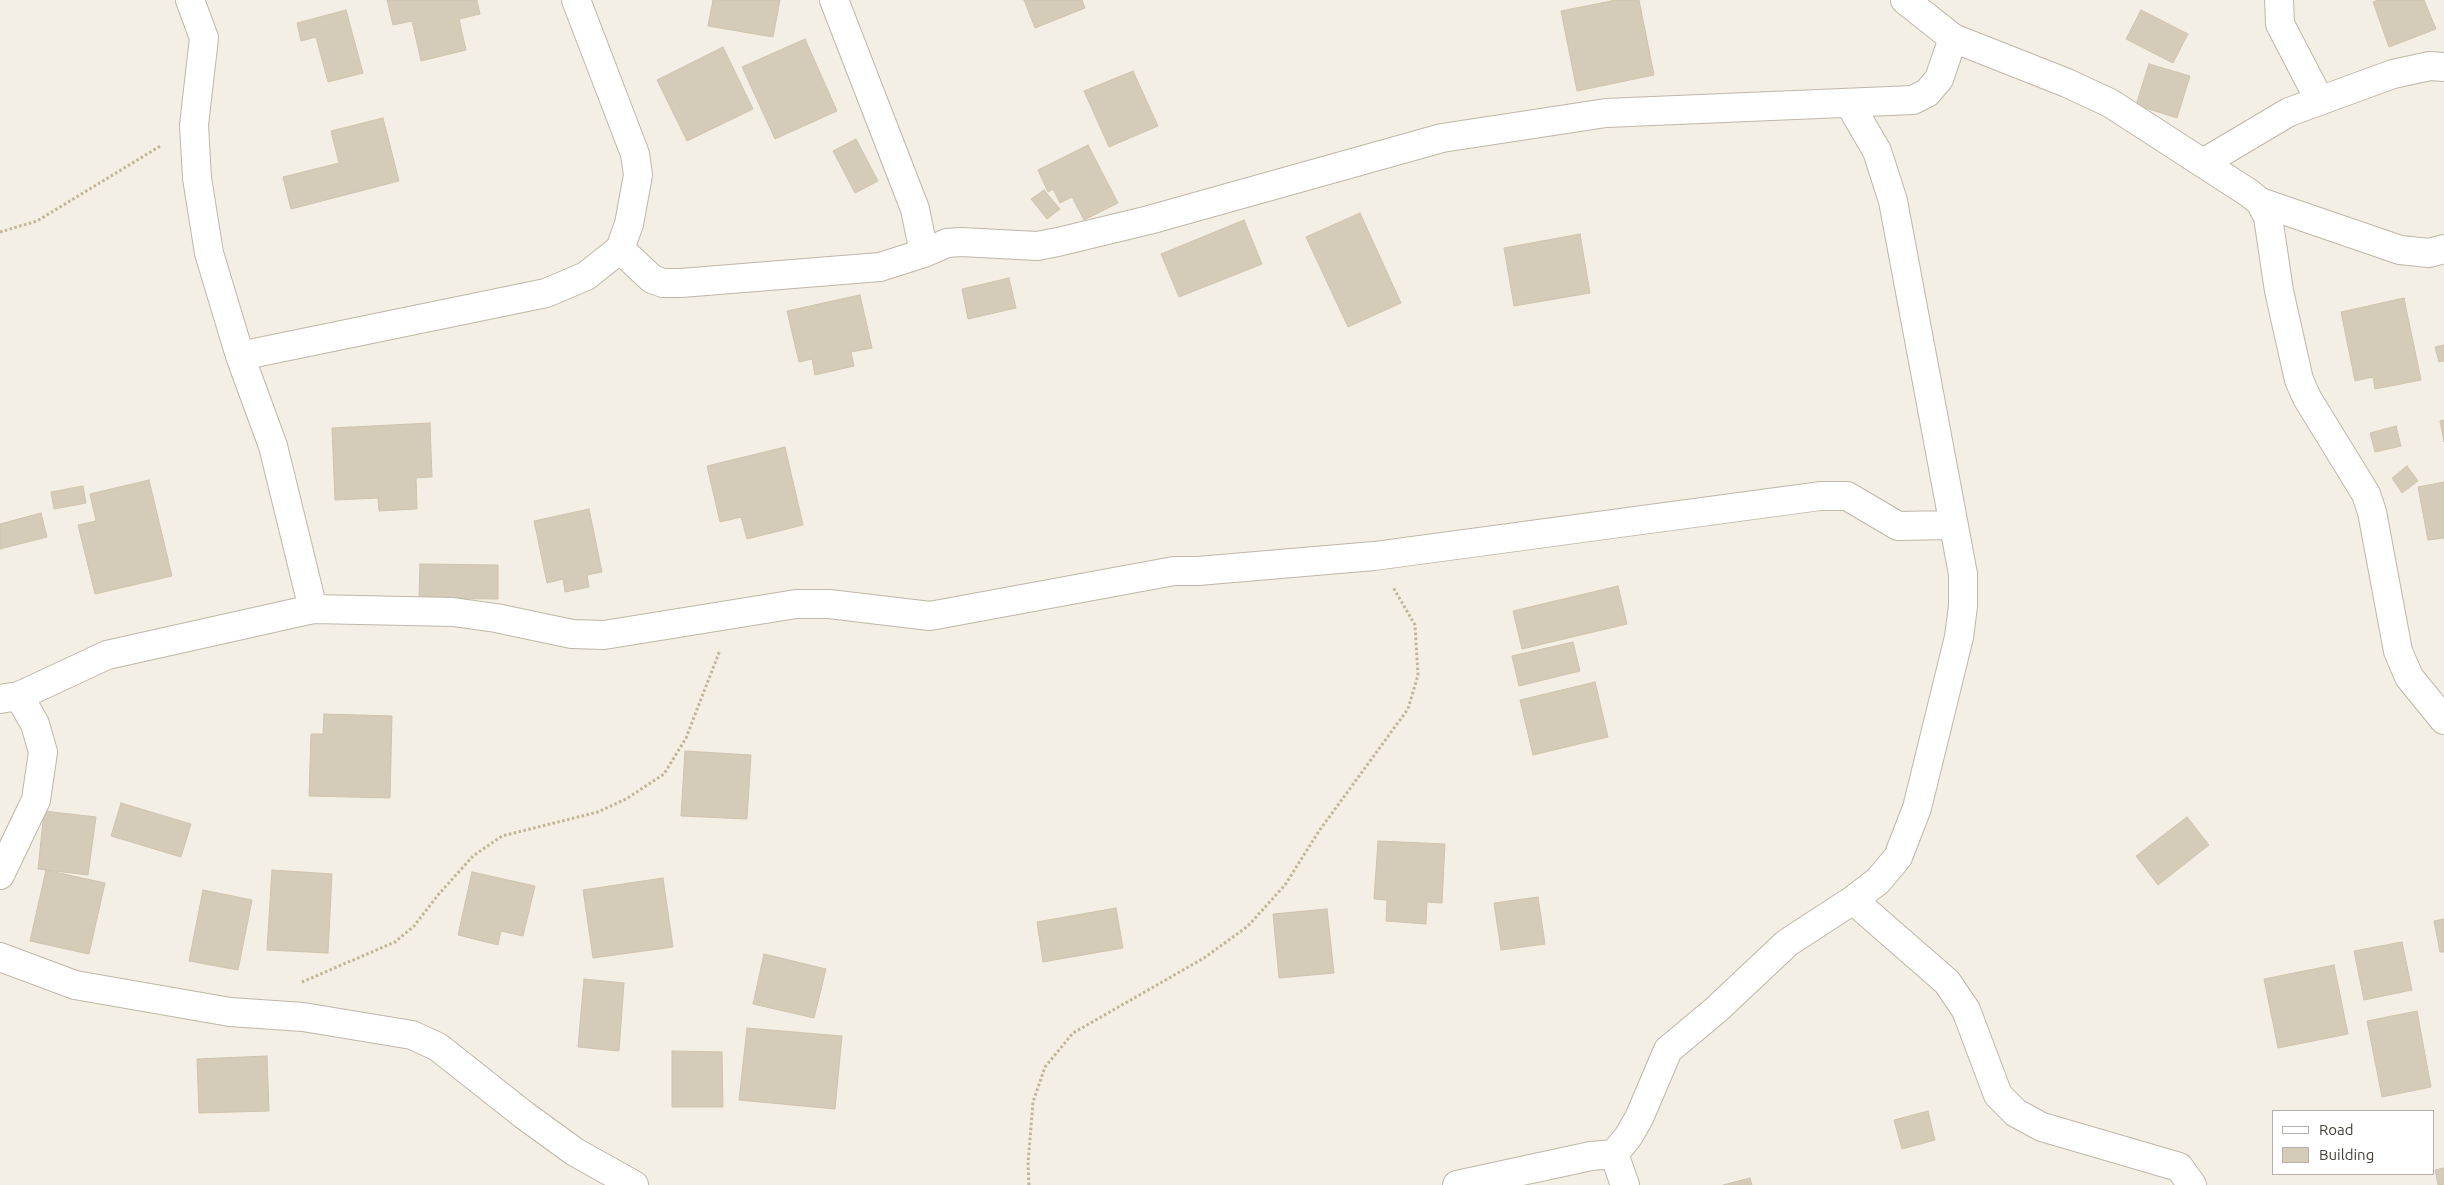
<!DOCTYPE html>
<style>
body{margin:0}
#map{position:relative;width:2444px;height:1185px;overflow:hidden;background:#f3efe4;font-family:Ubuntu,sans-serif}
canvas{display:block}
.legend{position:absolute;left:2272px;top:1110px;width:162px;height:65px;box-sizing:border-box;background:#fff;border:1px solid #b5b2ae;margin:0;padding:6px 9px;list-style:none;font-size:15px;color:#453f34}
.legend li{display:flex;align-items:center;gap:10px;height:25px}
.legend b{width:25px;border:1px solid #b5b2ae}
</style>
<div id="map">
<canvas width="2444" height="1185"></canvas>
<ul class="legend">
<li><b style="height:6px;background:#fff"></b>Road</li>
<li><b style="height:14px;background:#d5cbb9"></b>Building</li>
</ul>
</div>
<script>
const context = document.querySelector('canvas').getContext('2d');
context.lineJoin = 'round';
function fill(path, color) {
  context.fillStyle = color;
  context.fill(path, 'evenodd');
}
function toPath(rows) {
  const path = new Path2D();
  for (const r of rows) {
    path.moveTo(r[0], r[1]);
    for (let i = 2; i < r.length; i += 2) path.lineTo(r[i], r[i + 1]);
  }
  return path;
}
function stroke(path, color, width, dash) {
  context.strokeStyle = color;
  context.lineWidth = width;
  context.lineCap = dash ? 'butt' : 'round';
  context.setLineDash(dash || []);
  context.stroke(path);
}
const building = toPath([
 [387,0,477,0,480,14,459,19,466,50,421,61,412,21,393,25,387,0],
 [713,0,780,0,773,37,708,26,713,0],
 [1024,0,1082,0,1085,8,1035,28,1024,0],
 [1616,0,1639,0,1654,75,1577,91,1561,11,1616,0],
 [2378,0,2424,0,2436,29,2389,47,2373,2,2378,0],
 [346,10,363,73,328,82,316,37,301,41,297,23,346,10],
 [2141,10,2188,34,2173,63,2126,39,2141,10],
 [805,39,837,111,775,139,742,67,805,39],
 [723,47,753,109,687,141,657,80,723,47],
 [2149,64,2190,76,2177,118,2136,105,2149,64],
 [1133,71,1158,126,1109,147,1084,91,1133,71],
 [383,118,399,181,291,209,283,177,339,163,331,131,383,118],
 [856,139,878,181,855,193,833,151,856,139],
 [1088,145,1118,203,1084,220,1072,197,1060,203,1053,189,1048,192,1038,170,1088,145],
 [1044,190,1060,209,1047,219,1031,199,1044,190],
 [1360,213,1401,303,1348,327,1306,237,1360,213],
 [1244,220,1262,264,1179,297,1161,254,1244,220],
 [1580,234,1590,293,1514,306,1504,248,1580,234],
 [1009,278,1016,308,968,319,962,289,1009,278],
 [860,295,872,348,851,352,854,366,815,375,812,359,799,362,787,311,860,295],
 [2404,298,2421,380,2375,389,2373,377,2355,381,2341,312,2404,298],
 [2444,345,2444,361,2439,362,2435,347,2444,345],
 [2444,420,2444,442,2440,421,2444,420],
 [430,423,432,477,416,478,417,509,379,511,378,498,335,500,332,428,430,423],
 [2396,426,2401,446,2375,452,2370,433,2396,426],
 [785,447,803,525,747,539,741,517,720,522,707,466,785,447],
 [2407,466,2418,481,2402,493,2392,478,2407,466],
 [149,480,172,576,95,594,78,525,96,521,90,494,149,480],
 [2444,482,2444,538,2428,540,2418,487,2444,482],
 [83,486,86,503,54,509,51,492,83,486],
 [589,509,602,572,587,575,589,587,565,592,563,579,547,583,534,521,589,509],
 [41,513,47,537,0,549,0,524,41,513],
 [420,564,498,565,498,599,419,598,420,564],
 [1618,586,1627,624,1522,649,1513,611,1618,586],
 [1573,642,1580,671,1519,686,1512,656,1573,642],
 [1595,682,1608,737,1533,755,1520,700,1595,682],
 [324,714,392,716,390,798,309,796,311,734,323,734,324,714],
 [685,751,751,755,747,819,681,816,685,751],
 [121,803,191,824,181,857,111,836,121,803],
 [44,811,96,817,88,875,38,869,44,811],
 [2187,817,2209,845,2158,885,2136,856,2187,817],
 [1378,841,1445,844,1442,903,1427,902,1426,924,1386,921,1387,900,1374,899,1378,841],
 [46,870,105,883,89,954,30,941,46,870],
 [272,870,332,874,328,953,267,950,272,870],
 [472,872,535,886,523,936,501,931,498,945,458,935,472,872],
 [663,878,673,947,593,958,583,890,663,878],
 [203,890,252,900,238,970,189,961,203,890],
 [1538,897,1545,944,1501,950,1494,903,1538,897],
 [1116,908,1123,948,1043,962,1037,922,1116,908],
 [1327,909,1334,973,1279,978,1273,914,1327,909],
 [2444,919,2444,952,2440,952,2434,921,2444,919],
 [2402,942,2412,990,2364,1000,2354,951,2402,942],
 [764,954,826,969,814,1018,753,1004,764,954],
 [2334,965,2348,1034,2278,1048,2264,979,2334,965],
 [584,979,624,983,619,1051,578,1047,584,979],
 [2417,1011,2431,1087,2382,1097,2367,1021,2417,1011],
 [747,1028,842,1036,835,1109,739,1100,747,1028],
 [672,1051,722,1052,723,1107,672,1107,672,1051],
 [267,1056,269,1111,199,1113,197,1059,267,1056],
 [1928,1111,1935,1140,1902,1149,1894,1120,1928,1111],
 [2444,1168,2444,1185,2438,1185,2435,1170,2444,1168],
 [1750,1178,1752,1185,1723,1185,1750,1178]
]);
fill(building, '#d5cbb9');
stroke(building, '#d0c3ac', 1);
const minor = toPath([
 [190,0,204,38,194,125,197,178,209,253,240,356,273,446,313,609],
 [834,0,915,209,924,253],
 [1905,0,1953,38,2067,83,2110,103,2249,193,2260,202,2268,217,2279,291,2299,380,2307,398,2366,494,2372,512,2398,651,2409,677,2444,720],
 [2279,0,2280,24,2320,101],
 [2203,163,2289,112,2393,74,2430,66,2444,67],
 [2260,202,2400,250,2429,253,2444,249],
 [620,249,652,279,663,283,681,283,880,267,924,253,947,243,961,242,1037,246,1058,242,1149,220,1442,138,1606,113,1913,100,1927,93,1939,79,1953,38],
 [240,356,546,293,586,276,620,249,629,224,638,175,635,154,576,0],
 [0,699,19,696,107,655,313,609,453,612,496,618,572,634,604,635,796,604,829,604,930,616,1174,571,1198,571,1374,556,1820,496,1847,496,1898,526,1952,525],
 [0,875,36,800,43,752,35,724,19,696],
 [1853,900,1947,982,1966,1010,1998,1095,2016,1113,2042,1127,2179,1167,2192,1185],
 [0,957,75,985,230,1012,303,1017,412,1035,438,1047,524,1115,575,1152,634,1185],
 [1614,1154,1625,1185],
 [1457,1185,1591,1156,1614,1154,1628,1137,1639,1118,1668,1050,1717,1009,1787,943,1853,900,1878,881,1898,857,1917,808,1959,637,1963,606,1963,574,1893,201,1877,151,1849,103]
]);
stroke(minor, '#bfb7a7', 30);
stroke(toPath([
 [0,232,37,221,162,145],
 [302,982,395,942,414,926,438,895,473,856,502,836,598,812,626,799,664,774,686,738,720,650],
 [1029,1185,1028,1163,1033,1102,1045,1067,1073,1033,1204,958,1248,926,1285,885,1319,831,1408,709,1418,675,1415,625,1393,587]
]), '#c1b497', 3, [2.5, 2.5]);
stroke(minor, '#fff', 28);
</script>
